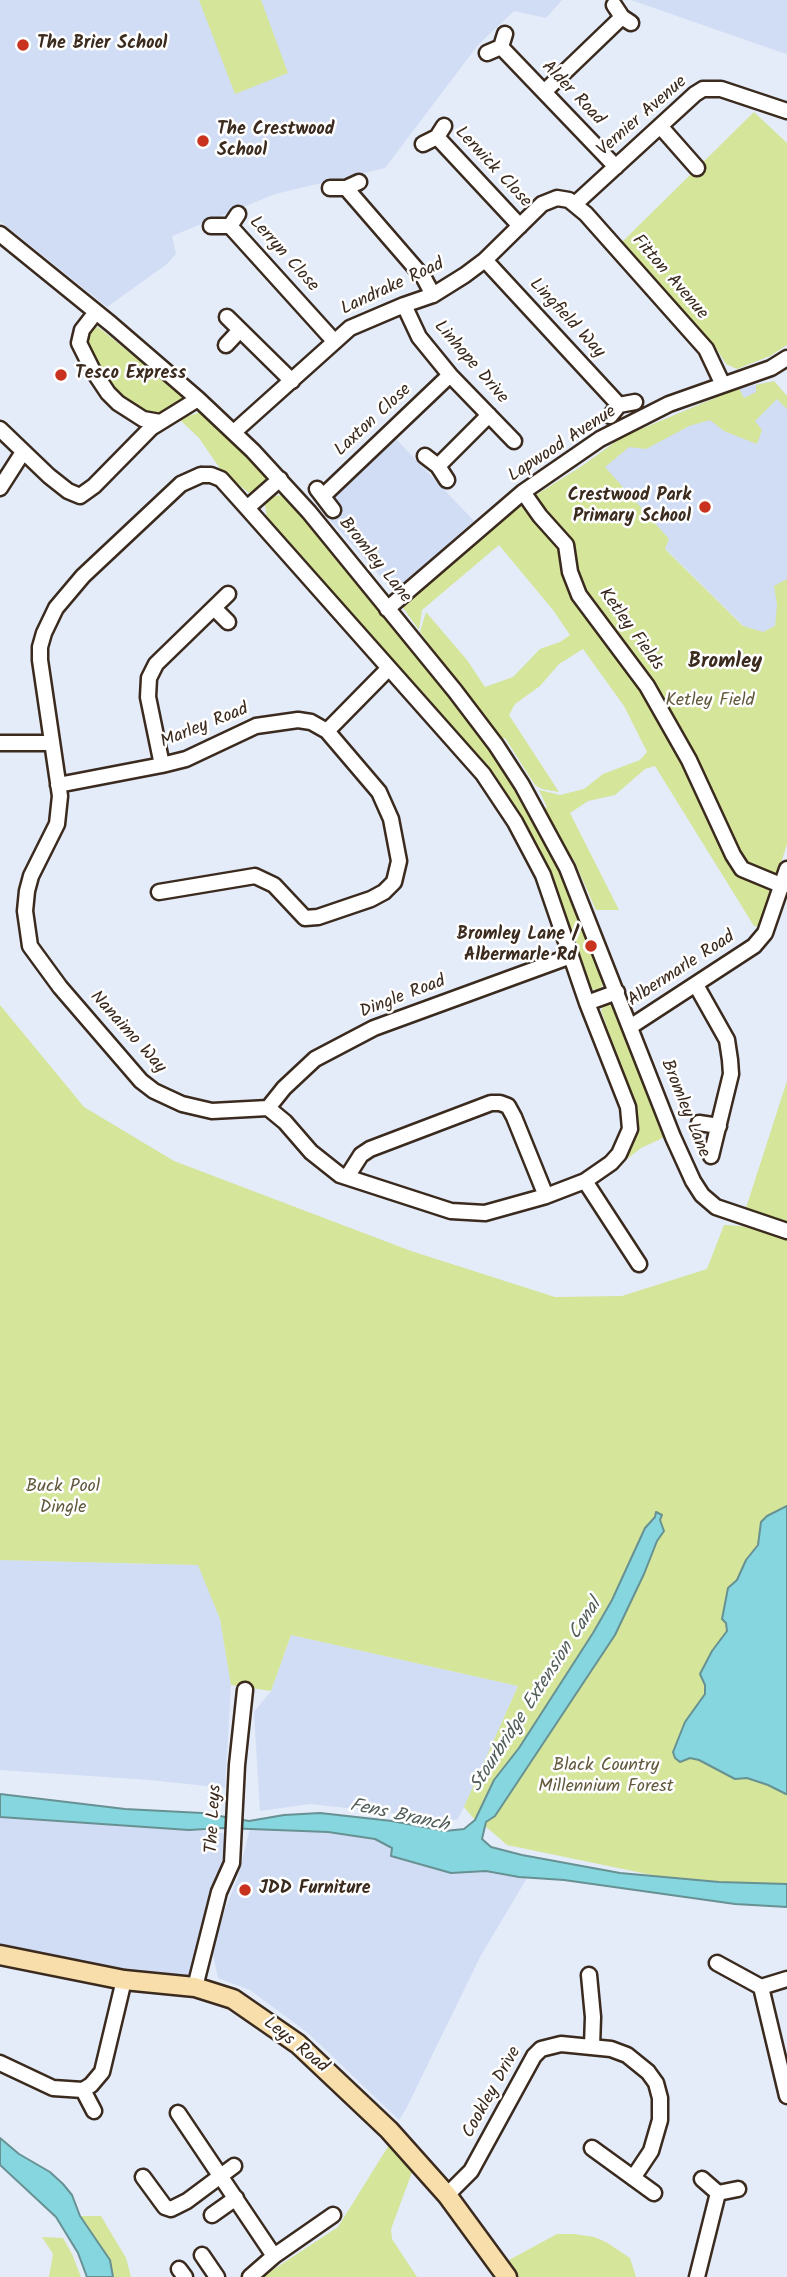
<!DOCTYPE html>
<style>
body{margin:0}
canvas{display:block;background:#e4ebf9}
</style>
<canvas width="787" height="2277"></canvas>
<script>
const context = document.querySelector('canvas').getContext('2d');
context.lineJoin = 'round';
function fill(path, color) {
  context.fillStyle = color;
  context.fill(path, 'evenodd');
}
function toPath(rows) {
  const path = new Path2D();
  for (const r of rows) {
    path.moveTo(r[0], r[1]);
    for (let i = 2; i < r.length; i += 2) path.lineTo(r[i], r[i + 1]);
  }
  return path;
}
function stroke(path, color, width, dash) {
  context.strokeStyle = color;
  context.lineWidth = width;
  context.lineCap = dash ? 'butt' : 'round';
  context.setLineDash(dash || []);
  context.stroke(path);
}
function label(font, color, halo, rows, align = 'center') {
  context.font = font + ' Kalam,sans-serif';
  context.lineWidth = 5;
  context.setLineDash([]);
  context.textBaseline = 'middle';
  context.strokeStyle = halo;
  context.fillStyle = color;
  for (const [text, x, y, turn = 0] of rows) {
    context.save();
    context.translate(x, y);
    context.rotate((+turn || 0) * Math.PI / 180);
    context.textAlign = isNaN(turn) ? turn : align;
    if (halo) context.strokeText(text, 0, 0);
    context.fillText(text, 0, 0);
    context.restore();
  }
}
fill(toPath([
 [0,0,562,0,546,18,514,11,478,45,385,168,275,194,172,236,176,254,167,264,107,307,0,221],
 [631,0,787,0,787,53,786,54],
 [774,381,787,396,787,669,582,466,622,437,739,388],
 [396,439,474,521,401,587,392,589,329,519,338,507,333,497],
 [0,1560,199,1565,220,1619,231,1685,225,1788,150,1780,0,1770],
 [291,1635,518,1686,464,1807,457,1820,310,1804,260,1811,254,1712,271,1691],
 [0,1813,235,1834,189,1981,0,1949],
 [250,1828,313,1831,375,1839,392,1848,391,1855,451,1873,486,1871,527,1878,480,1957,406,2109,399,2120,308,2033,250,1990,218,1978,211,1945,238,1877]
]), '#d1ddf4');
fill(toPath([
 [199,0,261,0,288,73,235,94],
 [754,112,787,143,787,345,770,356,737,369,726,364,714,345,622,242],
 [98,327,181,394,183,402,157,415,132,407,114,392,85,338,90,328],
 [774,381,787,396,787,409,777,399,755,421,762,430,757,444,724,431,710,420,689,426,646,449,629,447,605,467,669,539,665,549,743,626,763,632,775,626,777,605,774,586,787,579,787,844,761,927,754,926,655,766,645,769,615,795,588,801,570,813,619,910,596,910,573,858,566,855,541,811,547,807,539,790,560,795,584,789,603,774,640,760,647,752,624,706,583,649,559,664,540,686,515,704,509,715,559,792,542,789,535,785,505,738,496,739,420,632,426,612,467,660,485,687,513,677,540,649,560,642,570,635,553,610,499,545,422,610,419,630,401,605,528,500,582,466,622,437,739,388,744,398,756,392,756,385],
 [201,412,238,446,266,478,259,490,249,493,221,470,199,438,179,419],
 [284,495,339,558,471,724,501,766,557,861,602,973,604,984,598,990,590,989,548,874,472,752,267,517,265,505,272,496],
 [606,1004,614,1006,665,1137,641,1148,627,1159,634,1140,635,1111,601,1010],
 [0,1005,84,1107,174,1161,411,1251,555,1297,622,1296,707,1269,724,1225,741,1226,787,1238,787,1903,507,1845,476,1818,475,1820,464,1807,518,1686,291,1635,271,1691,231,1685,220,1619,198,1565,0,1560],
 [787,1081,787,1221,785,1223,745,1211],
 [389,2145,414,2167,391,2229,392,2239,417,2277,262,2277,338,2227],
 [80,2216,101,2216,126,2258,131,2277,113,2277,110,2260],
 [557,2234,574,2234,594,2237,606,2242,630,2258,636,2277,519,2277,509,2260],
 [42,2237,63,2238,72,2254,81,2277,49,2277,53,2254]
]), '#d5e599');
const water = toPath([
 [787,1506,787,1794,786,1794,768,1785,747,1778,735,1779,699,1760,690,1758,680,1762,675,1758,673,1752,685,1722,705,1694,705,1685,700,1674,712,1651,727,1631,726,1623,722,1619,728,1588,737,1580,746,1560,758,1545,761,1522,767,1516,787,1506],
 [656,1512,662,1515,660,1520,664,1531,657,1541,644,1574,615,1635,495,1816,486,1822,482,1839,491,1847,522,1855,620,1873,719,1882,787,1884,787,1907,735,1904,564,1880,519,1877,486,1871,451,1873,391,1856,392,1848,375,1839,328,1832,225,1828,189,1830,0,1817,0,1794,125,1809,202,1813,249,1821,284,1815,320,1813,392,1821,445,1831,464,1829,475,1820,494,1780,519,1748,593,1633,612,1600,645,1528,655,1517,656,1512],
 [0,2138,19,2154,50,2172,63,2184,72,2195,80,2216,110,2260,113,2277,87,2277,78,2253,56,2217,0,2165,0,2138]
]);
fill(water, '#85d6df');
stroke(water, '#679192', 2);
const minor = toPath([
 [614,5,622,17,631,23],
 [501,47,616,167],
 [487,53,501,47,505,34],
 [544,92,622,17],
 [660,126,697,168],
 [437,137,520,226],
 [423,144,437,137,444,126],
 [330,188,346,188,359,182],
 [346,188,424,278,433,295],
 [575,204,695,94,703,89,721,89,787,111],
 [211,226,230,226,238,214],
 [230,226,334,341],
 [0,234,111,324,198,399,253,451,309,512,455,691,496,745,522,785,567,868,673,1137,693,1181,702,1195,716,1207,787,1231],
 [485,260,619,405],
 [404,305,419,337,450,375,514,441],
 [96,312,82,330,79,343,92,369,108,393,118,403,143,419,160,422],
 [227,317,292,381],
 [226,345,240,330],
 [610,416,619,405,635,402],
 [0,429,49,476,68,491,80,496,94,486,151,428,198,399],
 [234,432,350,328,404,305,433,295,465,275,485,260,542,204,557,198,569,200,586,214,706,349,723,385],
 [425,456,438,466,447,480],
 [438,466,489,415],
 [201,475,211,475,221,479,247,508,483,774,515,822,543,875,587,1003,628,1107,630,1129,619,1154,611,1163,585,1181,546,1196,485,1213,451,1211,340,1175,311,1152,285,1122,268,1108,212,1111,182,1104,154,1091,141,1081,60,987,30,946,25,911,27,891,31,876,57,824,60,796,40,660,40,647,44,633,56,608,83,576,181,484,201,475],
 [0,488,23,452],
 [317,489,333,510],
 [523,492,540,516,566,545,570,572,579,595,647,686,689,760,733,855,742,869,783,886],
 [324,495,450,375],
 [247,508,280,479],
 [214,608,228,622],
 [387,609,523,492,600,439,669,404,771,368,787,358],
 [327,731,389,668],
 [0,743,52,743],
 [162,765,148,697,149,678,156,664,228,594],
 [58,785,162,765,186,759,256,726,298,720,311,722,327,731,379,792,391,819,399,861,394,882,384,892,371,899,318,917,305,918,274,885,255,876,159,892],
 [696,985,727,1040,730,1060,731,1074,711,1156],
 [587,1003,617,992],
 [630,1027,754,946,765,933,787,869],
 [268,1108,284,1088,315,1059,374,1028,571,956],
 [699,1123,719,1126],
 [347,1177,361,1155,370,1149,491,1103,500,1103,508,1106,514,1117,546,1196],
 [585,1181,639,1264],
 [717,1963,761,1987,787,1979],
 [589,1975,593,2017,592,2046],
 [195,1987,219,1892,232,1863,237,1765,245,1690],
 [761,1987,787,2096],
 [0,2063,53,2088,83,2090,91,2085,102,2072,124,1980],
 [83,2090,94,2111],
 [178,2113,274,2256],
 [592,2148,654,2193],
 [143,2177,165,2207,171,2209,187,2201,234,2166],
 [702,2179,718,2193,738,2189],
 [447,2195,471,2171,534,2056,541,2049,561,2044,611,2049,627,2055,648,2072,656,2083,660,2098,660,2120,651,2151,633,2178],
 [212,2215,236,2198],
 [202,2255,217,2277],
 [179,2269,185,2277],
 [250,2277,274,2256,333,2215],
 [697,2277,718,2193]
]);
const major = toPath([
 [0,1955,124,1980,195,1987,233,1999,298,2044,389,2130,447,2195,507,2277]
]);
stroke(minor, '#3b2a1e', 19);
stroke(major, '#3b2a1e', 23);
stroke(minor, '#fff', 14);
stroke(major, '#f8deab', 18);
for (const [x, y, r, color] of [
 [23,45,7,"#c8321e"],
 [203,141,7,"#c8321e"],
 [61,375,7,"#c8321e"],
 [705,507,7,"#c8321e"],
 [591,946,7,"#c8321e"],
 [245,1890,7,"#c8321e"]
]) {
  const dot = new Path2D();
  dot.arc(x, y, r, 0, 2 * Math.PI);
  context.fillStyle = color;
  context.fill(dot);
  stroke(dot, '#fff', 2.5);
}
label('bold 18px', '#3b2a1e', '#fff', [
 ["The Brier School",37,45],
 ["The Crestwood",217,131],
 ["School",217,152],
 ["Tesco Express",75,375],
 ["Crestwood Park",691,497,"right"],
 ["Primary School",691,518,"right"],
 ["Bromley Lane /",577,936,"right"],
 ["Albermarle Rd",577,957,"right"],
 ["JDD Furniture",259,1890]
], 'left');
label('18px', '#3b2a1e', '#fff', [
 ["Alder Road",572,94,46],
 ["Vernier Avenue",643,117,-41],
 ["Lerwick Close",492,168,47],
 ["Lerryn Close",283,255,48],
 ["Fitton Avenue",669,278,49],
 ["Landrake Road",393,288,-25],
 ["Lingfield Way",566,319,47],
 ["Linhope Drive",470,363,49],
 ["Laxton Close",374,421,-43],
 ["Lapwood Avenue",563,445,-33],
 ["Bromley Lane",374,561,51],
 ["Ketley Fields",630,630,54],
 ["Marley Road",205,727,-22],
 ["Albermarle Road",682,970,-33],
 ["Dingle Road",403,998,-21],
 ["Nanaimo Way",127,1033,48],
 ["Bromley Lane",684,1109,68],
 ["The Leys",215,1819,-87],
 ["Leys Road",295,2046,39],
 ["Cookley Drive",493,2093,-61]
]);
label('18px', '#62593d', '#fff', [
 ["Ketley Field",710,702],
 ["Buck Pool",63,1488],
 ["Dingle",63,1509],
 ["Black Country",606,1767],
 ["Millennium Forest",606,1788]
]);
label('italic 19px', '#515e58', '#fff', [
 ["Stourbridge Extension Canal",537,1696,-57],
 ["Fens Branch",399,1817,12]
]);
label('bold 21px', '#3b2a1e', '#fff', [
 ["Bromley",725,663]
]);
</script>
